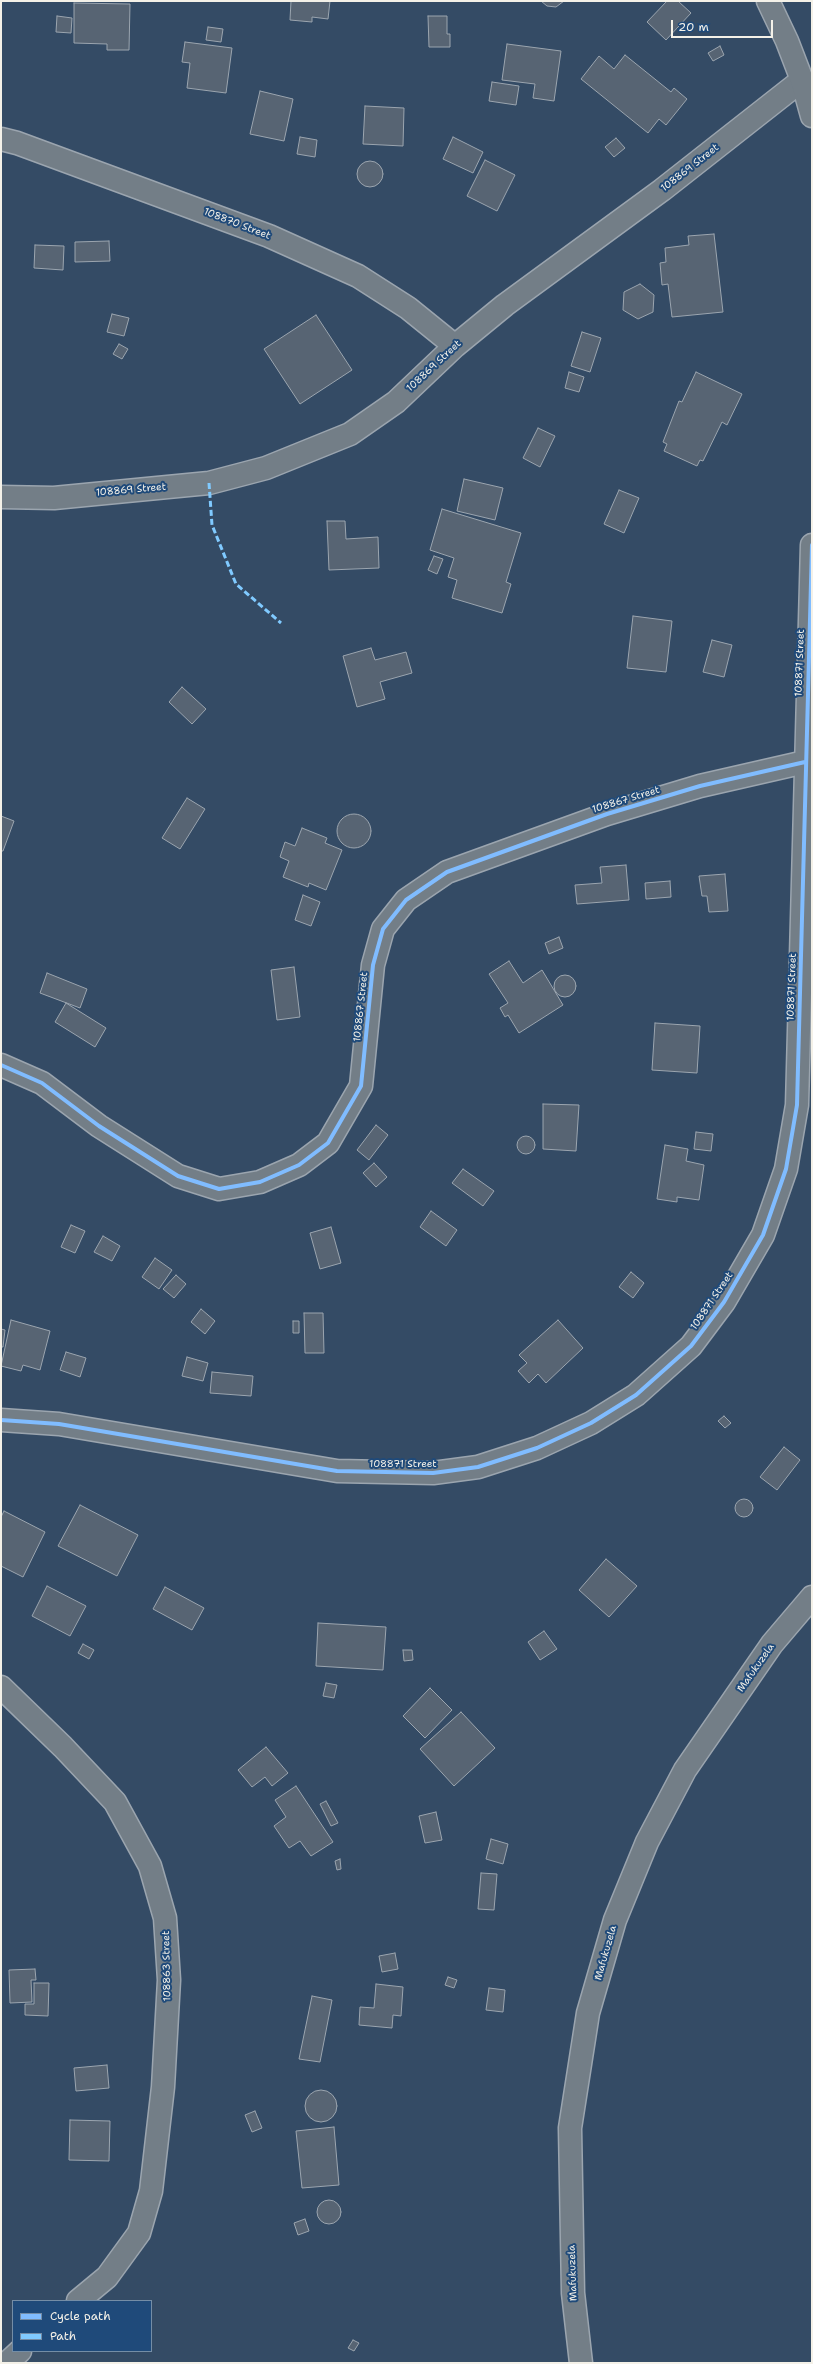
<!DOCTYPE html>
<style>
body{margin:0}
#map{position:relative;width:813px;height:2364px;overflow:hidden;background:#344b65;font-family:"Shantell Sans",sans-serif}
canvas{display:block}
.frame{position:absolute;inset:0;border:2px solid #f4f1e8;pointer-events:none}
.legend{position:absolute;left:12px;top:2300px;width:140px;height:52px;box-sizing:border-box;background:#1f4a7a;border:1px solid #748da6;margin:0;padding:5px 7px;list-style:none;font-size:12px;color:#f4f1e8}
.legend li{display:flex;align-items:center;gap:8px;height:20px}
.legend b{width:20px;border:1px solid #748da6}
.scale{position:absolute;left:671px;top:20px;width:102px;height:18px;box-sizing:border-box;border:2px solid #f4f1e8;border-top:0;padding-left:5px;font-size:12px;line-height:14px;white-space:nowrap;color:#f4f1e8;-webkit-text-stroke:3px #1f4a7a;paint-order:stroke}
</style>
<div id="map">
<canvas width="813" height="2364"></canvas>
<div class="frame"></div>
<ul class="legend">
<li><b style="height:5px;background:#80bcff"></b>Cycle path</li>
<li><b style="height:5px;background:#80caff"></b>Path</li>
</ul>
<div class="scale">20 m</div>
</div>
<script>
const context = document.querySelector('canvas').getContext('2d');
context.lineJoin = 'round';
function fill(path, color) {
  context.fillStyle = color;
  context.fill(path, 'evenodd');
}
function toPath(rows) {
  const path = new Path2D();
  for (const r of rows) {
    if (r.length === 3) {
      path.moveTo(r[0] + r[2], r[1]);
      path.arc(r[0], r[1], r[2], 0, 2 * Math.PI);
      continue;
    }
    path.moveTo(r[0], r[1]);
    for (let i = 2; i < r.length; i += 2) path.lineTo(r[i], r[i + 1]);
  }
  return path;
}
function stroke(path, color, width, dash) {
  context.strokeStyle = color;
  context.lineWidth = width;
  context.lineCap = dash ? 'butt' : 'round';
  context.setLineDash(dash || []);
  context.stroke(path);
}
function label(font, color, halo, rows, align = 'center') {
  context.font = font + ' "Shantell Sans",sans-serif';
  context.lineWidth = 4;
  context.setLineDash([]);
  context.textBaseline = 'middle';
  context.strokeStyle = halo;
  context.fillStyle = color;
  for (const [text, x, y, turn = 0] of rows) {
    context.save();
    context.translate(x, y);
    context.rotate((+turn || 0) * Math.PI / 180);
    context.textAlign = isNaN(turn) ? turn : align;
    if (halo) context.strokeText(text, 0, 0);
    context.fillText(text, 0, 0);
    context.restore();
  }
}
const building = toPath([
 [291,1,330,1,328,19,312,17,312,22,290,20,291,1],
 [541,1,564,1,556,7,547,6,541,1],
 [667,1,678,1,691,13,666,40,647,22,667,1],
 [74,3,130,4,129,50,107,50,107,44,74,43,74,3],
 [57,16,72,18,71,33,56,32,57,16],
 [428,16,447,16,447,34,450,34,450,47,429,47,428,16],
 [208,27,223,29,221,42,206,40,208,27],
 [185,42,232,48,226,93,187,88,190,63,182,62,185,42],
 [507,44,561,51,554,101,533,98,535,84,502,80,507,44],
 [720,46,724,55,713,61,708,53,720,46],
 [625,55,671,92,674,88,687,99,666,125,659,119,648,133,581,79,599,56,614,69,625,55],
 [492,82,519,86,516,105,489,101,492,82],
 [260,91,293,99,284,141,250,134,260,91],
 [365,106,404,108,403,146,363,144,365,106],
 [300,137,317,140,315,157,297,154,300,137],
 [453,137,483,152,473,173,443,159,453,137],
 [616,138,625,148,614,157,605,147,616,138],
 [485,160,515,175,497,211,467,196,485,160],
 [370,174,13],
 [714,234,723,312,672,317,668,284,662,285,660,263,666,262,665,248,689,245,688,236,714,234],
 [109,241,110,261,75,262,75,242,109,241],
 [35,245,64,246,63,270,34,268,35,245],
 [640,284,654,295,653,312,638,319,623,310,624,292,640,284],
 [112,314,129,318,124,336,107,332,112,314],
 [316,315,352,370,300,404,264,349,316,315],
 [582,332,601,338,590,372,571,366,582,332],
 [119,344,128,349,122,359,113,354,119,344],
 [569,372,584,377,579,392,565,388,569,372],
 [696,372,742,394,727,425,722,422,703,461,700,460,697,466,664,451,667,444,663,442,679,401,682,402,696,372],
 [538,428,555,436,540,467,523,458,538,428],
 [464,479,503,488,495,520,457,511,464,479],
 [619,490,639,498,624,533,604,524,619,490],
 [442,509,521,533,506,582,511,584,502,613,452,598,457,580,448,577,454,558,430,550,442,509],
 [327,521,345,521,346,539,378,537,379,568,329,570,327,521],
 [434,556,443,559,437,574,428,570,434,556],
 [633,616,672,621,666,672,627,668,633,616],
 [712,640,732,645,724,677,703,672,712,640],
 [371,648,375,660,406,652,412,673,380,682,385,699,357,707,343,656,371,648],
 [182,687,206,709,192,724,169,702,182,687],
 [187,798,205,809,180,849,162,838,187,798],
 [354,831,17],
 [1,816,14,821,3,851,1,851,1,816],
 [302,828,327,838,325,843,342,850,326,890,309,883,308,887,283,877,289,861,280,857,285,842,295,846,302,828],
 [626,865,629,900,577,904,575,885,602,883,600,867,626,865],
 [725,874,728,911,709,912,707,896,702,896,699,876,725,874],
 [670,881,671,897,646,899,645,883,670,881],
 [303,895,320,902,311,926,295,920,303,895],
 [559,937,563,948,549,954,545,943,559,937],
 [509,961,523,983,542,970,563,1005,519,1033,508,1015,505,1017,500,1008,508,1003,489,974,509,961],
 [294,967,300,1017,277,1020,271,970,294,967],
 [47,973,87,989,80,1008,40,993,47,973],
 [565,986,11],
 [66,1003,106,1028,95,1047,55,1022,66,1003],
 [655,1023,700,1026,697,1073,652,1070,655,1023],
 [543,1104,579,1105,576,1151,543,1149,543,1104],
 [376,1125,388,1135,369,1160,357,1150,376,1125],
 [696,1132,713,1134,711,1151,694,1149,696,1132],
 [526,1145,9],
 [665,1145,688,1149,686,1161,704,1165,699,1200,677,1197,677,1202,657,1199,665,1145],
 [374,1163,387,1177,376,1187,363,1173,374,1163],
 [463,1169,494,1191,483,1206,452,1183,463,1169],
 [431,1211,457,1230,446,1246,420,1227,431,1211],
 [71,1225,85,1231,75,1253,61,1247,71,1225],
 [331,1227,341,1263,320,1269,310,1233,331,1227],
 [103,1236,120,1246,112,1261,94,1252,103,1236],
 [155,1258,172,1270,159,1289,142,1277,155,1258],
 [631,1272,644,1283,633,1298,619,1287,631,1272],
 [176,1275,186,1284,174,1298,163,1289,176,1275],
 [201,1309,215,1321,205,1334,191,1322,201,1309],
 [304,1313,323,1313,324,1353,305,1353,304,1313],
 [11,1320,50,1331,40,1370,23,1365,21,1371,1,1366,11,1320],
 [558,1320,583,1348,546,1383,538,1374,529,1383,518,1371,527,1363,519,1355,558,1320],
 [293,1321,299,1321,299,1333,293,1333,293,1321],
 [1,1329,5,1330,3,1347,1,1347,1,1329],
 [66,1352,86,1358,80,1377,60,1370,66,1352],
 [187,1357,208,1363,203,1381,182,1376,187,1357],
 [212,1372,253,1376,251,1396,210,1393,212,1372],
 [724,1416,731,1423,725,1428,718,1421,724,1416],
 [784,1447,800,1460,777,1490,760,1477,784,1447],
 [744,1508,9],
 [80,1505,138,1535,117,1576,58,1546,80,1505],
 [4,1511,45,1532,23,1577,1,1566,1,1517,4,1511],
 [606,1559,637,1586,609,1617,579,1590,606,1559],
 [47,1586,86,1606,70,1636,32,1616,47,1586],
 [165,1587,204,1608,192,1630,153,1609,165,1587],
 [318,1623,386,1627,383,1670,316,1666,318,1623],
 [544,1631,557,1649,540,1660,528,1642,544,1631],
 [83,1644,94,1650,89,1659,78,1653,83,1644],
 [403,1650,412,1650,413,1660,404,1661,403,1650],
 [326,1683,337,1685,334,1698,323,1696,326,1683],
 [430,1688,452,1710,425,1738,403,1716,430,1688],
 [461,1712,495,1748,454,1786,420,1749,461,1712],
 [266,1747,288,1773,272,1786,265,1777,252,1787,238,1770,266,1747],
 [296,1786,333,1842,311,1856,300,1841,289,1848,274,1826,286,1817,275,1800,296,1786],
 [326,1801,338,1823,331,1826,320,1804,326,1801],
 [436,1812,442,1840,425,1843,419,1816,436,1812],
 [491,1839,508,1844,503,1864,486,1859,491,1839],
 [340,1859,341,1869,337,1870,335,1861,340,1859],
 [481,1873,497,1874,494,1910,478,1909,481,1873],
 [395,1953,398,1969,382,1972,379,1956,395,1953],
 [35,1969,36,1980,31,1980,32,2002,10,2003,9,1970,35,1969],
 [448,1977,457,1980,454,1988,445,1985,448,1977],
 [34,1983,49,1983,48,2016,25,2015,25,2004,34,2004,34,1983],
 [376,1984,403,1987,401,2016,393,2015,392,2028,359,2025,360,2007,374,2008,376,1984],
 [489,1988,505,1990,503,2012,486,2010,489,1988],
 [312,1996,332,2000,320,2062,299,2059,312,1996],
 [107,2065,109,2088,76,2091,74,2068,107,2065],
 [321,2106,16],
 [255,2111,262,2128,252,2132,245,2115,255,2111],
 [70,2120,110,2121,109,2161,69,2160,70,2120],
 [334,2127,339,2185,302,2188,296,2131,334,2127],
 [329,2212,12],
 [305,2219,309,2231,298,2235,294,2223,305,2219],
 [353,2340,359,2343,354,2351,348,2348,353,2340]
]);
fill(building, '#576473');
stroke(building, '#9ba5af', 1);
const street = toPath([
 [1,139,17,143,269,236,358,276,408,308,455,346],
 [1,497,54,498,209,483,266,468,350,434,396,402,455,346,505,305,662,190,802,80],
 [1,1065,42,1083,99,1126,178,1176,219,1189,260,1182,299,1165,328,1143,361,1086,373,965,383,929,406,900,447,872,607,814,700,786,805,762],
 [1,1687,63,1747,115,1802,150,1866,165,1918,169,1980,163,2087,151,2191,139,2233,107,2277,78,2301],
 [7,2363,20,2351]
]);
const secondary = toPath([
 [768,1,787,41,802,80,812,116],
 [1,1420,59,1424,337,1471,433,1473,478,1467,537,1448,591,1423,636,1395,691,1346,724,1302,763,1235,786,1169,797,1105,812,545],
 [581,2363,573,2293,570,2128,588,2013,615,1920,647,1842,685,1770,772,1644,812,1597]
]);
stroke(street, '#9ba5af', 25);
stroke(secondary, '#9ba5af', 25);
stroke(street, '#737e87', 22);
stroke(secondary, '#737e87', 22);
stroke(toPath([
 [209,483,212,525,236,584,281,623]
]), '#80caff', 3, [6, 3]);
stroke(toPath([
 [1,1065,42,1083,99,1126,178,1176,219,1189,260,1182,299,1165,328,1143,361,1086,373,965,383,929,406,900,447,872,607,814,700,786,805,762],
 [1,1420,59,1424,337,1471,433,1473,478,1467,537,1448,591,1423,636,1395,691,1346,724,1302,763,1235,786,1169,797,1105,812,545]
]), '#80bcff', 4);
label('10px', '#f4f1e8', '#1f4a7a', [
 ["108869 Street",690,168,-38],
 ["108870 Street",237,224,21],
 ["108869 Street",434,366,-43],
 ["108869 Street",131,490,-5],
 ["108871 Street",800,663,-88],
 ["108867 Street",626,800,-17],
 ["108871 Street",792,987,-88],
 ["108867 Street",361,1007,-84],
 ["108871 Street",712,1301,-56],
 ["108871 Street",403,1464],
 ["Mafukuzela",756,1668,-55],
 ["Mafukuzela",606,1953,-74],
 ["108863 Street",167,1966,-91],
 ["Mafukuzela",573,2273,-92]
]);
</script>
